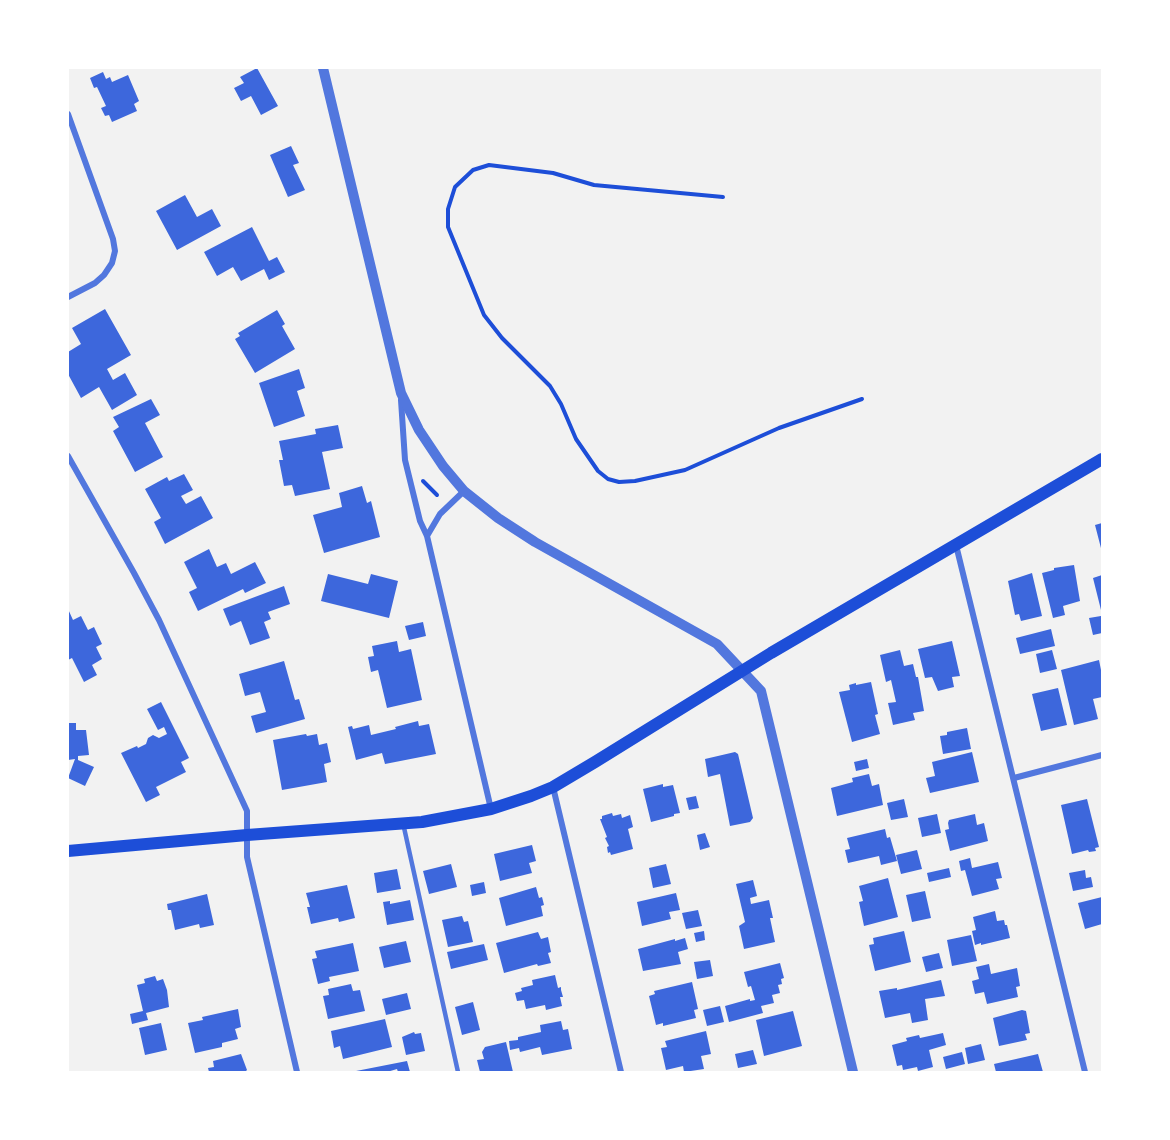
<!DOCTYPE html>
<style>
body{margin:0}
#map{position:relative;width:1170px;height:1140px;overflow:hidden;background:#f2f2f2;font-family:Spectral,serif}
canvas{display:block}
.frame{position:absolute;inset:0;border:69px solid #fff;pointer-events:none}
</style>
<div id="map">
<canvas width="1170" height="1140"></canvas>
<div class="frame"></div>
</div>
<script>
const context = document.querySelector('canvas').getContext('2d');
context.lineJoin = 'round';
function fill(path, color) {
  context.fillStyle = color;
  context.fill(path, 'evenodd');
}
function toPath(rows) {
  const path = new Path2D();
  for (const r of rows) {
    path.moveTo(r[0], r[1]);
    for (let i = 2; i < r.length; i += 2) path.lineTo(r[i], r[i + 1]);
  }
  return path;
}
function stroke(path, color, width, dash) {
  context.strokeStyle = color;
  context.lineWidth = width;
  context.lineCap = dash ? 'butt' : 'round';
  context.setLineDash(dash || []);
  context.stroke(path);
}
fill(toPath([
 [257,68,278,106,261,115,251,96,241,101,234,88,244,83,240,77],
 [103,72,106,79,110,77,112,82,128,75,139,101,134,104,137,111,112,122,109,115,105,116,101,108,106,106,97,87,94,88,90,78],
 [291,146,299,163,293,165,305,190,288,197,270,155],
 [185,195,197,217,212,209,221,226,177,250,156,211],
 [252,227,269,261,277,257,285,272,269,280,264,269,241,281,233,267,217,276,204,252],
 [105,309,131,355,107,369,113,380,125,373,137,395,112,410,99,387,81,398,68,374,68,352,81,344,72,328],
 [277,310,285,324,282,326,295,349,255,373,235,339,240,336,238,333],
 [299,369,305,388,297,391,305,416,274,427,259,383],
 [151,399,160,415,145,423,163,457,135,472,113,431,119,427,113,417],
 [338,425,343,448,322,452,330,489,295,496,292,485,284,486,279,460,283,460,279,441,316,434,315,429],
 [184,474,193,490,181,496,186,504,201,496,213,518,165,544,154,522,161,518,145,489,167,477,169,481],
 [362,486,367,503,371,501,380,537,324,553,313,515,342,507,339,493],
 [1102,523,1102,552,1095,525],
 [209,549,217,567,226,563,231,574,255,562,266,583,245,593,243,589,198,611,189,592,197,588,184,562],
 [1074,565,1080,601,1063,606,1065,615,1053,618,1042,573,1054,570,1054,568],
 [1032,573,1042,616,1021,621,1019,614,1015,615,1008,581],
 [328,574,368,584,371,574,398,581,389,618,321,601],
 [1102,575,1102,614,1093,578],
 [284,586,290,604,268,612,271,619,264,622,270,638,250,645,241,621,230,626,223,609],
 [68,609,73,620,81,616,88,630,94,627,102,644,96,647,102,659,92,665,97,675,84,682,72,658,68,660],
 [1101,616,1102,633,1093,635,1089,618],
 [423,622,426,636,409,640,405,626],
 [1051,629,1055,646,1020,654,1016,638],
 [397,641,399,652,411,649,422,700,387,708,378,670,371,672,368,657,374,656,372,646],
 [952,641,960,676,952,677,954,687,938,691,932,677,925,678,918,649],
 [900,650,904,666,913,664,916,677,918,677,924,711,913,713,915,720,893,725,888,703,896,702,891,680,886,682,880,655],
 [1052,650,1057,669,1040,673,1036,654],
 [1099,660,1102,675,1102,697,1093,699,1098,719,1074,725,1061,670],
 [284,661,295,700,299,699,305,719,256,733,251,716,266,712,260,692,245,696,239,674],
 [871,682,878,714,875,715,880,734,852,742,839,692,850,690,849,685,856,683,856,685],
 [1058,688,1067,725,1041,731,1032,694],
 [161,702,189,758,181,762,186,772,156,787,160,795,146,802,121,753,137,746,138,748,146,744,148,738,153,735,159,738,167,734,164,727,158,730,147,709],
 [418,721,419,726,429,724,436,754,385,764,382,753,356,760,348,727,352,726,353,729,369,725,371,735,396,729,395,727],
 [68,723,76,723,76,730,86,730,89,755,78,756,78,760,94,767,85,786,68,778,75,759,68,760],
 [967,728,971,749,943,754,940,736,947,735,947,732],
 [306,734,307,736,317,734,319,745,327,743,331,762,324,764,327,782,282,790,273,740],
 [735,752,738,754,753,818,750,822,730,826,720,774,708,777,705,759],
 [972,752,979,782,930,793,926,778,935,776,932,762],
 [867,759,869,768,856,771,854,762],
 [869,774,872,786,879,784,883,805,837,816,831,788,853,782,852,778],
 [663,784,663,787,673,785,680,813,674,814,674,816,651,822,643,789],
 [696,796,699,808,689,810,686,798],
 [904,799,908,817,891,820,887,803],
 [1087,799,1099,847,1095,848,1096,851,1089,852,1088,850,1072,854,1061,805],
 [612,813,613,816,621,814,622,818,630,815,633,827,628,829,633,849,611,855,610,852,608,853,607,847,609,846,605,838,607,837,600,819,602,819,602,816],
 [937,814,941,833,922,837,918,818],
 [975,814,977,825,984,823,988,841,950,851,945,830,949,829,948,823,949,820],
 [885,829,887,838,890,837,897,861,881,865,879,856,848,863,845,850,850,849,847,838],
 [705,833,710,847,700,850,697,835],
 [532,845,536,861,529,863,532,873,500,881,494,854],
 [917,850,922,869,901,874,896,855],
 [970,858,972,868,998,862,1002,878,996,879,999,889,972,896,965,870,961,871,959,861],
 [451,864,457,887,429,894,423,871],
 [666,864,671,884,653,888,649,868],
 [949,868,951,877,929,882,927,873],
 [397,869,401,889,377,893,374,873],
 [1085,870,1086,878,1091,877,1093,887,1073,891,1069,873],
 [888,878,898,917,864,926,859,902,863,901,859,886],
 [753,880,757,896,750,898,751,904,769,900,773,918,770,918,775,942,744,949,739,926,745,922,736,884],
 [484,882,486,893,472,896,470,885],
 [347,885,355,918,339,922,338,918,311,924,307,907,310,907,306,893],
 [536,887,539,898,542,897,544,905,541,906,543,916,506,926,499,898],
 [925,891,931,918,912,922,906,895],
 [676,893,680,910,669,912,671,919,642,926,637,902],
 [207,894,214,925,200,928,199,924,175,930,171,910,168,910,167,904],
 [1102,897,1102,924,1085,929,1078,903],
 [410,900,414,920,387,925,383,902,390,901,390,904],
 [698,910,702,926,686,929,682,913],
 [995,911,997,921,1004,920,1005,925,1007,925,1010,938,981,945,981,943,975,945,972,931,976,930,973,917],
 [462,916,464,922,468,921,473,942,448,947,442,920],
 [704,931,705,940,696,942,694,933],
 [904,931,911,962,875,971,869,945,874,944,873,938],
 [538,932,541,939,548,937,551,952,548,953,551,963,538,966,537,964,504,973,496,943],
 [971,935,977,961,952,966,947,940],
 [685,938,688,949,678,952,681,964,643,971,638,949,675,939,675,941],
 [406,941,411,962,384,968,379,947],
 [353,943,359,971,329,977,330,981,318,984,312,959,317,958,315,951],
 [484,944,488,960,451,969,447,952],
 [939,953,943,968,926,972,922,957],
 [710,960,713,976,697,979,694,962],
 [780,963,784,978,781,979,782,984,778,985,780,993,772,995,774,1003,761,1006,763,1013,729,1022,725,1006,750,999,750,1001,755,1000,751,986,748,987,744,972],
 [989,964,991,974,1017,968,1020,986,1016,987,1018,997,987,1004,984,992,975,994,972,981,979,979,976,967],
 [555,975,558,988,561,987,561,990,563,997,560,997,562,1006,546,1010,545,1005,526,1009,524,1000,517,1001,515,993,522,991,521,988,533,985,532,980],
 [155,976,157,981,163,979,167,990,169,1007,146,1013,148,1020,132,1024,130,1014,143,1011,137,985,145,983,144,979],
 [941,980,945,996,925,999,928,1020,912,1023,910,1013,885,1018,879,991,897,988,897,990],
 [692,982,698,1009,694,1010,696,1018,663,1026,663,1023,656,1025,649,996,655,994,654,991],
 [351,984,353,991,360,990,365,1011,328,1019,323,996,329,995,328,989],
 [407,993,411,1009,386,1015,382,999],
 [473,1002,480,1030,462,1035,455,1007],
 [720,1006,724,1022,707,1026,703,1010],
 [238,1009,241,1027,235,1029,238,1039,222,1043,222,1047,195,1053,188,1023,203,1020,202,1017],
 [1022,1010,1026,1011,1030,1033,1025,1034,1027,1040,999,1046,993,1018],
 [793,1011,802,1046,764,1056,756,1020],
 [385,1019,392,1047,343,1059,340,1046,334,1048,331,1031],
 [561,1021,563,1030,568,1029,572,1049,542,1055,540,1047,520,1052,519,1048,510,1050,509,1041,518,1040,518,1037,541,1032,540,1025],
 [161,1023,167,1050,145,1055,139,1028],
 [706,1031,711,1054,701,1056,704,1069,684,1072,683,1066,666,1070,661,1048,667,1047,665,1041],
 [414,1032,415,1034,421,1033,425,1051,406,1055,402,1037],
 [943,1033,946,1045,929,1050,933,1067,918,1071,917,1067,903,1070,902,1065,897,1066,892,1045,907,1041,906,1038,919,1035,920,1038],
 [506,1042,513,1072,480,1072,477,1060,484,1059,482,1052,485,1047],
 [981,1044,985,1060,968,1064,965,1048],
 [753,1050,757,1064,738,1068,735,1054],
 [962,1052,965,1064,946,1069,943,1057],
 [241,1054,247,1070,245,1072,209,1072,208,1068,214,1067,213,1061],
 [1038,1054,1043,1072,996,1072,994,1064],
 [407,1061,410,1072,398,1072,397,1069,387,1072,351,1072]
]), '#3d67dc');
stroke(toPath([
 [723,197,594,185,553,173,489,165,473,170,455,187,448,209,448,227,484,315,502,338,550,386,561,404,576,439,598,471,608,479,619,482,635,481,685,470,779,428,862,399],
 [423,481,437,495]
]), '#1d4ed8', 4);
stroke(toPath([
 [403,823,458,1072]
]), '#5277de', 4.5);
stroke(toPath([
 [68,114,113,239,115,251,112,263,104,275,95,283,68,297],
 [401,400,405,460,420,521,427,536,491,809],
 [68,456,134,573,159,620,247,811,247,857,297,1072],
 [427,536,440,514,464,491],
 [956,545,1085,1072],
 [1014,778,1102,755],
 [553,787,621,1072]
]), '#5277de', 6);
stroke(toPath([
 [323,68,401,393,419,430,443,466,464,491,498,518,535,542,717,644,761,691,853,1072]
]), '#5277de', 10);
stroke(toPath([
 [68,851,247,835,422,822,491,809,531,796,553,787,595,762,771,653,1102,459]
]), '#1d4ed8', 12);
</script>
